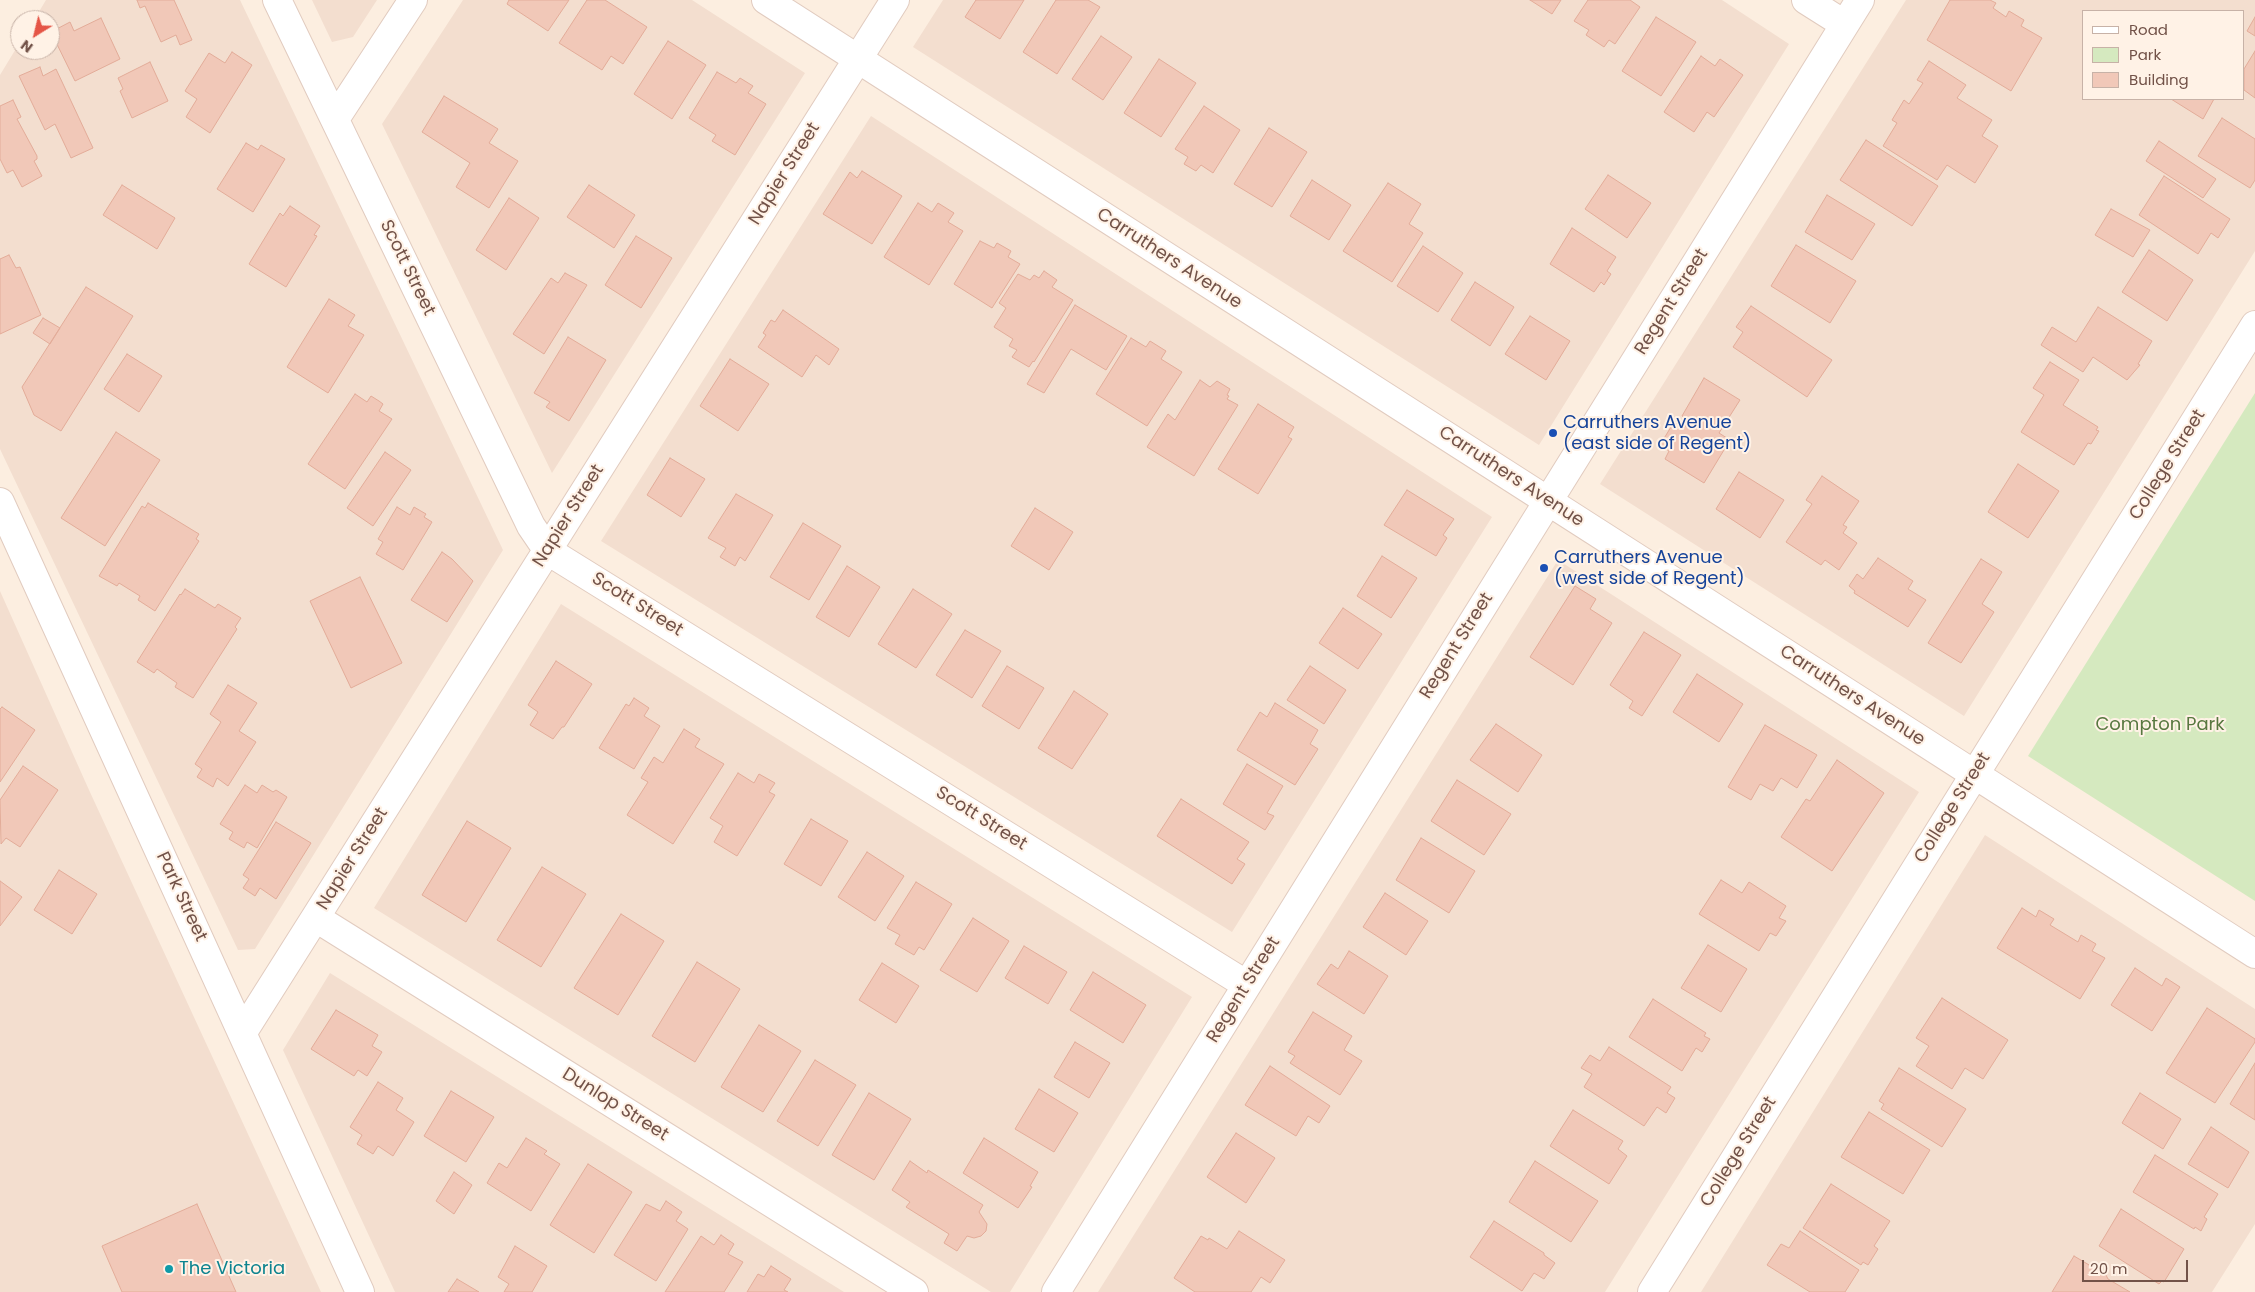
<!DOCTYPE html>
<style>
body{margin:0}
#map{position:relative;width:2255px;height:1292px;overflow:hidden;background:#fceee0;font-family:Poppins,sans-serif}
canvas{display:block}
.legend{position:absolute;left:2082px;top:10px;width:162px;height:90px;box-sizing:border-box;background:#fff2e6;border:1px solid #c7b2a7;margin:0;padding:6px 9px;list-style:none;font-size:15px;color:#725248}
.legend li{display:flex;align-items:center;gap:10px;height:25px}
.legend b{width:25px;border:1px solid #c7b2a7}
.north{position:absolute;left:10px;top:10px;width:50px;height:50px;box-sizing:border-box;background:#fff2e6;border:1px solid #c7b2a7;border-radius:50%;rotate:216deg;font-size:14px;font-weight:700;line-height:20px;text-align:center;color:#725248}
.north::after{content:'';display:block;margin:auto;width:18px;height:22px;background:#e55546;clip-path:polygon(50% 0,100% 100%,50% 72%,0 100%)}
.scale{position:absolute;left:2082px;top:1260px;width:106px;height:22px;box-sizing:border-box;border:2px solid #725248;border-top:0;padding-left:6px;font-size:15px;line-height:18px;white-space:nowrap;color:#725248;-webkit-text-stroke:4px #fff2e6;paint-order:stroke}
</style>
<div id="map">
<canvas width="2255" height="1292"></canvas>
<ul class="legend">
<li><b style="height:6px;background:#fff"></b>Road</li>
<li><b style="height:14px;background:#d5e9bf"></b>Park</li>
<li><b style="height:14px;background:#f1c8b8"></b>Building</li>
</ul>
<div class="north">N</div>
<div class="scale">20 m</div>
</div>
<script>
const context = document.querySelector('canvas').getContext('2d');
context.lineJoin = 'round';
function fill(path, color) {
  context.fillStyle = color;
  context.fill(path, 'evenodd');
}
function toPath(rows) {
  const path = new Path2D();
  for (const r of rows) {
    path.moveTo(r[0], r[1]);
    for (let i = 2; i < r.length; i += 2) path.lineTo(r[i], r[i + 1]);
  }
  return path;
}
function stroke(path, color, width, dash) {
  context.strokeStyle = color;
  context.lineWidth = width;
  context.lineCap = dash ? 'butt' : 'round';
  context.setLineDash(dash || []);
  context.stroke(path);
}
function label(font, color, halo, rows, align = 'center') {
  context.font = font + ' Poppins,sans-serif';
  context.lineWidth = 4;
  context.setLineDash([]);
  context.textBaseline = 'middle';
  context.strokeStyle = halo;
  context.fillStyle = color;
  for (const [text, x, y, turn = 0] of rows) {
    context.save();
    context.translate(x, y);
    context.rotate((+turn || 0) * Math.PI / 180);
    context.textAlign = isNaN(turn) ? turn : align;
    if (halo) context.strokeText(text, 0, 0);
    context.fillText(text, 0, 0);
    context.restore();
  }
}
fill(toPath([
 [46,0,240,0,503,550,255,949,238,950,0,449,0,75,20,42,20,50,50,50,50,20,34,20],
 [312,0,377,0,353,37,332,42],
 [463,0,692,0,805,73,552,473,382,124],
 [943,0,1722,0,1789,44,1539,445,913,47],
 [1906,0,2255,0,2255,251,1964,716,1600,484],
 [2084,11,2244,11,2244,99,2084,99],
 [871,116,1492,517,1232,932,601,541],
 [1558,560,1919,792,1605,1292,1098,1292],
 [0,591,89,790,321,1292,0,1292],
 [561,604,1192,997,1010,1292,991,1292,374,908],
 [1985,835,2255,1009,2255,1224,2212,1292,1701,1292],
 [330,973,844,1292,395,1292,283,1050]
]), '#f3decf');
fill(toPath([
 [2255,393,2255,901,2028,756]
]), '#d5e9bf');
const building = toPath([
 [137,0,174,0,192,40,180,45,176,35,161,42,145,6,140,8,137,0],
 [509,0,569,0,548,31,507,4,509,0],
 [587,0,605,0,647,27,623,64,611,56,602,70,559,43,587,0],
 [976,0,1024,0,1000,39,965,17,976,0],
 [1056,0,1088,0,1100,7,1057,74,1023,52,1056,0],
 [1530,0,1561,0,1552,14,1530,0],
 [1588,0,1630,0,1640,7,1615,44,1609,40,1604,47,1586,35,1589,30,1574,21,1588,0],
 [1950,0,1990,0,1996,3,1993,8,2006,17,2009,11,2024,20,2021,26,2042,38,2011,91,1927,40,1950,0],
 [1656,17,1696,42,1661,96,1622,71,1656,17],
 [2255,17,2255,36,2247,31,2255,17],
 [101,18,120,59,75,81,51,32,70,22,74,31,101,18],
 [1101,36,1132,57,1103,100,1072,79,1101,36],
 [668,41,706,65,672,119,634,94,668,41],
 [2255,51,2255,98,2244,90,2244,69,2255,51],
 [232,52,252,65,210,133,186,117,197,99,185,91,209,53,225,63,232,52],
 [1701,56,1715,66,1720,59,1743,75,1714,117,1707,112,1694,132,1664,112,1701,56],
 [1159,59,1196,83,1161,137,1124,113,1159,59],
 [1929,61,1966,85,1957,98,1992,120,1982,136,1998,146,1975,183,1947,165,1937,180,1883,146,1897,123,1892,120,1904,100,1909,104,1923,83,1917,80,1929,61],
 [150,62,168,101,132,118,120,91,123,89,118,78,150,62],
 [40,67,43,76,56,69,93,148,71,158,55,124,45,130,19,76,40,67],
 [717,72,736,83,740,78,753,86,748,93,766,104,735,155,712,141,716,135,689,118,717,72],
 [444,96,498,129,489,143,518,161,489,208,456,187,470,163,422,132,444,96],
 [2171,99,2214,99,2203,119,2171,99],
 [13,100,21,117,17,119,37,156,37,159,34,161,42,176,22,187,13,170,7,173,0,159,0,106,13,100],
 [1204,106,1240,130,1213,173,1201,165,1196,171,1184,164,1188,157,1175,149,1204,106],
 [2222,118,2255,139,2255,180,2250,188,2198,156,2222,118],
 [1269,128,1307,152,1272,207,1234,184,1269,128],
 [1866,140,1938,186,1912,226,1840,180,1866,140],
 [2159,141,2216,179,2203,198,2146,161,2159,141],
 [246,143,258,150,261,145,285,159,253,212,217,189,246,143],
 [862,171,902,196,872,244,823,214,850,172,857,178,862,171],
 [1608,175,1651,203,1627,238,1585,209,1608,175],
 [2164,176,2230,219,2218,238,2211,233,2198,254,2139,215,2164,176],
 [1312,180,1351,205,1329,240,1290,216,1312,180],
 [1388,183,1421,204,1409,224,1423,233,1392,282,1343,251,1388,183],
 [122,185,175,218,157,249,103,215,122,185],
 [589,185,635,215,614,248,567,217,589,185],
 [1827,195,1875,224,1852,260,1805,232,1827,195],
 [509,198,539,218,506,270,476,250,509,198],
 [918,203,932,212,938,203,954,213,948,222,963,231,929,285,884,257,918,203],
 [290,206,320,226,314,235,317,236,286,287,249,264,280,213,283,216,290,206],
 [2111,209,2150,230,2133,257,2095,235,2111,209],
 [1572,228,1616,257,1607,271,1611,274,1604,285,1601,282,1594,292,1550,264,1572,228],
 [636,236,672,258,641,308,605,285,636,236],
 [980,241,994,248,997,243,1011,251,1008,257,1020,264,992,308,954,284,980,241],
 [1796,245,1856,281,1830,323,1771,286,1796,245],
 [1423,246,1463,273,1438,312,1397,286,1423,246],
 [2149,250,2193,280,2167,321,2122,292,2149,250],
 [9,255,16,268,20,267,41,315,0,334,0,259,9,255],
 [1044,271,1057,280,1052,287,1073,300,1034,362,1033,361,1029,367,1012,357,1017,350,1009,346,1013,339,994,327,1006,308,999,303,1018,274,1030,280,1034,275,1039,278,1044,271],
 [565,273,587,285,544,354,513,334,551,278,558,283,565,273],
 [1475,282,1514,307,1490,346,1451,320,1475,282],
 [86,287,133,316,61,431,34,415,22,387,86,287],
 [329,299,355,315,348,326,364,335,328,393,287,367,329,299],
 [1075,305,1127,336,1106,370,1071,349,1044,393,1027,384,1075,305],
 [1751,306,1832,360,1807,397,1733,347,1743,332,1736,327,1751,306],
 [2098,307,2152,341,2138,364,2140,365,2127,380,2093,357,2083,372,2041,345,2052,327,2076,342,2098,307],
 [783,310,839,349,829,365,816,355,802,377,758,347,766,335,763,333,771,320,775,322,783,310],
 [1530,316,1570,341,1546,380,1505,354,1530,316],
 [43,318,60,328,50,344,33,333,43,318],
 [568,337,606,360,569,421,546,407,550,402,534,393,568,337],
 [1131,338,1146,347,1150,341,1166,351,1161,359,1182,372,1147,426,1096,394,1131,338],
 [127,354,162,376,139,412,104,389,127,354],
 [730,359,769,384,738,431,700,406,730,359],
 [2050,362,2079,380,2063,405,2098,427,2096,430,2099,431,2091,444,2088,443,2074,465,2021,432,2044,395,2033,388,2050,362],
 [1704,378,1740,400,1719,433,1730,440,1704,483,1665,459,1669,451,1660,445,1674,422,1684,428,1689,420,1682,416,1704,378],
 [1200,380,1210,387,1217,381,1230,389,1227,395,1229,396,1227,399,1238,405,1194,476,1147,447,1168,414,1175,420,1200,380],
 [355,394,367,402,371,396,379,401,383,404,379,411,392,419,345,489,308,464,355,394],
 [1258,404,1294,427,1288,437,1292,439,1258,494,1218,469,1258,404],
 [116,432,160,460,105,546,61,518,116,432],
 [385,452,411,470,373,526,347,508,385,452],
 [670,458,705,479,681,517,647,495,670,458],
 [2018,464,2059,491,2028,538,1988,512,2018,464],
 [1739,472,1784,500,1760,538,1716,509,1739,472],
 [1822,476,1859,501,1843,525,1847,527,1843,533,1857,543,1839,570,1825,560,1821,565,1786,542,1812,504,1806,500,1822,476],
 [1407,490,1454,519,1443,535,1447,538,1436,556,1384,525,1407,490],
 [736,494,773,515,745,561,740,557,735,566,720,557,726,548,708,538,736,494],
 [148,503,199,534,196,539,199,541,155,611,138,600,140,596,119,583,117,586,99,576,142,506,145,508,148,503],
 [397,507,410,515,414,507,426,514,424,517,432,522,403,570,376,554,383,542,378,539,397,507],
 [1035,508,1073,532,1049,570,1011,546,1035,508],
 [803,523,841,546,809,600,770,577,803,523],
 [442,552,452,559,473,581,447,622,411,600,442,552],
 [1382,556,1417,578,1391,618,1357,596,1382,556],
 [1878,558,1913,581,1908,589,1926,600,1908,627,1854,593,1855,591,1849,586,1857,574,1863,579,1878,558],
 [1981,559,2002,572,1982,604,1994,612,1961,663,1928,643,1981,559],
 [847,566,880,587,849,637,816,617,847,566],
 [360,577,402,663,351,688,310,601,360,577],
 [1575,586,1596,599,1590,609,1612,623,1573,685,1530,657,1575,586],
 [185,589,215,608,218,604,241,618,235,627,237,629,193,698,175,687,177,683,157,669,154,673,137,662,180,594,181,595,185,589],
 [913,589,952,614,916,668,878,644,913,589],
 [1343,608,1382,634,1358,669,1319,643,1343,608],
 [965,630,1001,651,972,698,936,675,965,630],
 [1644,632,1681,655,1642,716,1629,708,1633,701,1610,685,1644,632],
 [556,661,592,684,564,727,562,727,553,739,530,725,538,712,528,705,556,661],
 [1007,666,1044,688,1019,729,982,706,1007,666],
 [1310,666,1346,690,1324,724,1287,700,1310,666],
 [1697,674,1743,704,1719,742,1673,712,1697,674],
 [228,685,257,703,239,731,256,742,228,786,217,778,213,787,197,777,202,769,195,764,221,722,210,714,228,685],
 [1074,691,1108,714,1072,769,1038,748,1074,691],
 [634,698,649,708,644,716,660,726,634,769,599,748,626,704,629,706,634,698],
 [1275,703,1318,730,1310,744,1318,749,1295,785,1237,750,1260,712,1267,717,1275,703],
 [2,707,35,730,0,782,0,709,2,707],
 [1496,724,1542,755,1518,792,1470,760,1496,724],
 [1765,725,1817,755,1797,788,1781,778,1773,791,1760,784,1751,800,1728,787,1765,725],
 [684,729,700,739,695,747,724,764,673,844,627,815,648,782,641,778,654,757,663,763,684,729],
 [1837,760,1884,793,1832,871,1781,837,1806,799,1810,801,1837,760],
 [1247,764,1283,786,1267,813,1274,816,1265,830,1223,804,1247,764],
 [23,766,58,790,20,847,6,838,1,844,0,800,23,766],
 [738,773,754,783,759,774,775,783,769,792,775,795,737,856,714,842,723,826,710,818,738,773],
 [1457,780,1511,814,1484,855,1431,821,1457,780],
 [245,785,257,793,262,785,273,792,276,790,287,797,257,848,247,842,244,848,229,839,233,832,220,824,245,785],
 [1181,799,1249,842,1237,859,1245,864,1232,884,1157,836,1181,799],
 [811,819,848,841,821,886,784,864,811,819],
 [467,821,511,848,466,922,422,895,467,821],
 [276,822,311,843,276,899,260,888,255,896,243,888,249,879,243,875,276,822],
 [1421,838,1475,871,1449,913,1396,880,1421,838],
 [867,852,904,876,875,921,838,897,867,852],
 [542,867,586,894,541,967,497,940,542,867],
 [59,870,97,894,72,934,34,910,59,870],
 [1721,880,1742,893,1749,882,1786,906,1779,918,1786,921,1776,936,1770,933,1759,951,1699,914,1721,880],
 [0,881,22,897,0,926,0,881],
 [916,882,952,904,924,950,919,947,914,955,895,944,900,935,887,928,916,882],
 [1385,893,1428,921,1406,955,1363,927,1385,893],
 [2022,908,2036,917,2039,910,2054,919,2050,925,2078,942,2081,935,2096,944,2092,951,2105,958,2080,999,1997,948,2022,908],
 [621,914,664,941,618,1015,574,988,621,914],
 [973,918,1009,941,977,992,940,970,973,918],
 [1708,945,1747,969,1721,1012,1681,988,1708,945],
 [1024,946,1067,972,1048,1004,1005,978,1024,946],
 [1349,951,1388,976,1364,1014,1317,984,1331,964,1338,969,1349,951],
 [697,962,740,989,695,1062,652,1036,697,962],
 [882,963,919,986,896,1023,859,1000,882,963],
 [2135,968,2162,986,2166,978,2180,987,2152,1031,2111,1005,2135,968],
 [1093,972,1146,1005,1123,1043,1070,1010,1093,972],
 [1942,998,2008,1040,1983,1079,1965,1068,1952,1089,1916,1066,1929,1046,1916,1038,1942,998],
 [1653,999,1706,1033,1704,1036,1710,1039,1702,1052,1696,1048,1682,1071,1629,1037,1653,999],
 [2207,1008,2255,1039,2255,1042,2215,1103,2166,1073,2207,1008],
 [336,1010,378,1035,372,1046,382,1052,367,1076,358,1070,354,1076,311,1049,336,1010],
 [1313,1012,1352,1036,1344,1050,1362,1061,1340,1095,1290,1063,1295,1056,1288,1052,1313,1012],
 [759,1025,801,1051,763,1112,721,1087,759,1025],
 [1075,1042,1110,1063,1089,1098,1054,1077,1075,1042],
 [1609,1047,1671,1087,1667,1093,1675,1098,1666,1113,1657,1107,1644,1126,1584,1087,1592,1074,1581,1068,1590,1055,1600,1061,1609,1047],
 [815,1060,856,1085,818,1146,777,1121,815,1060],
 [2255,1063,2255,1120,2230,1104,2255,1063],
 [1270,1066,1330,1106,1319,1123,1308,1116,1296,1136,1245,1105,1270,1066],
 [1899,1068,1966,1109,1942,1147,1881,1109,1884,1104,1879,1101,1899,1068],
 [378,1082,403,1098,396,1110,414,1122,393,1156,378,1146,373,1154,357,1144,362,1135,350,1127,378,1082],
 [1039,1089,1078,1113,1054,1152,1015,1129,1039,1089],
 [451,1091,494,1117,466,1162,424,1136,451,1091],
 [869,1093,911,1119,874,1180,832,1155,869,1093],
 [2140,1093,2181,1119,2163,1149,2122,1123,2140,1093],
 [1573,1110,1623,1141,1618,1149,1627,1156,1609,1184,1550,1146,1573,1110],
 [1869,1112,1930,1150,1903,1194,1841,1157,1869,1112],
 [2211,1127,2249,1152,2228,1188,2188,1164,2211,1127],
 [1236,1133,1275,1158,1246,1203,1207,1177,1236,1133],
 [526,1138,547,1151,544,1154,560,1164,531,1211,487,1183,499,1163,507,1168,526,1138],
 [984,1138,1038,1172,1030,1186,1032,1187,1018,1208,963,1173,984,1138],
 [2155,1155,2218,1194,2204,1217,2207,1219,2201,1231,2195,1227,2194,1229,2133,1192,2155,1155],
 [910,1161,927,1173,928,1170,983,1205,979,1212,987,1224,986,1231,981,1236,974,1238,967,1236,957,1251,944,1243,949,1234,906,1207,910,1202,892,1190,910,1161],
 [1535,1161,1598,1201,1571,1242,1509,1202,1535,1161],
 [588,1164,632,1192,594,1253,550,1225,588,1164],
 [454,1172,472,1185,454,1214,436,1201,454,1172],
 [1831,1184,1890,1221,1874,1246,1878,1249,1868,1265,1863,1262,1861,1265,1803,1228,1831,1184],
 [666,1201,682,1212,676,1221,688,1229,656,1281,614,1255,646,1204,660,1211,666,1201],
 [197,1204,236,1292,122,1292,102,1246,197,1204],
 [2121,1209,2184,1249,2164,1282,2162,1281,2159,1284,2099,1246,2121,1209],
 [1494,1221,1544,1253,1544,1255,1555,1263,1544,1279,1534,1273,1522,1291,1470,1257,1494,1221],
 [1239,1231,1285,1260,1270,1283,1261,1277,1251,1292,1195,1292,1174,1278,1201,1236,1208,1240,1209,1238,1227,1249,1239,1231],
 [1800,1231,1859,1270,1845,1292,1810,1292,1767,1265,1781,1244,1789,1248,1800,1231],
 [721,1235,734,1244,728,1254,743,1262,724,1292,665,1292,701,1236,714,1245,721,1235],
 [515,1246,547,1266,532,1292,504,1292,509,1284,498,1277,515,1246],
 [2074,1256,2106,1275,2108,1279,2130,1292,2052,1292,2074,1256],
 [771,1266,791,1279,784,1290,788,1292,747,1292,758,1274,764,1277,771,1266],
 [457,1279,479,1292,448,1292,457,1279]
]);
fill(building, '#f1c8b8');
stroke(building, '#e3ac99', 1);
const street = toPath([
 [277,0,531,526,548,551,1247,985],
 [766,0,2255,954],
 [1806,0,1844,24],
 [335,119,413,0],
 [0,502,360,1292],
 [316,918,914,1292],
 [243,1032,895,0],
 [1056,1292,1860,0],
 [1652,1292,2255,325]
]);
stroke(street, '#e1cbbf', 30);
stroke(street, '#fff', 28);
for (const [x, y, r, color] of [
 [1553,433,5,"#1a4fb4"],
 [1544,568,5,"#1a4fb4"],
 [169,1269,5,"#0f9aa8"]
]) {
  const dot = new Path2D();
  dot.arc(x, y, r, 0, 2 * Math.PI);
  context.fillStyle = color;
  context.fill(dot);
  stroke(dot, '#fff2e6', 2);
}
label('18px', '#725248', '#fff2e6', [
 ["Napier Street",785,174,-58],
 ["Carruthers Avenue",1169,259,33],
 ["Scott Street",407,268,64],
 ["Regent Street",1672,302,-58],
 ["College Street",2168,465,-58],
 ["Carruthers Avenue",1511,477,33],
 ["Napier Street",569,516,-58],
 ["Scott Street",637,605,32],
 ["Regent Street",1457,646,-58],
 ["Carruthers Avenue",1852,696,33],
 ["College Street",1953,808,-58],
 ["Scott Street",981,819,32],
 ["Napier Street",353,859,-58],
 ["Park Street",181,897,65],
 ["Regent Street",1244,990,-58],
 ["Dunlop Street",615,1105,32],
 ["College Street",1739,1152,-58]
]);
label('18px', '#164399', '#fff2e6', [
 ["Carruthers Avenue",1563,423],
 ["(east side of Regent)",1563,444],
 ["Carruthers Avenue",1554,558],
 ["(west side of Regent)",1554,579]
], 'left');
label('18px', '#587840', '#fff2e6', [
 ["Compton Park",2160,725]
]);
label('18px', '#0d838f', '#fff2e6', [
 ["The Victoria",179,1269]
], 'left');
</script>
